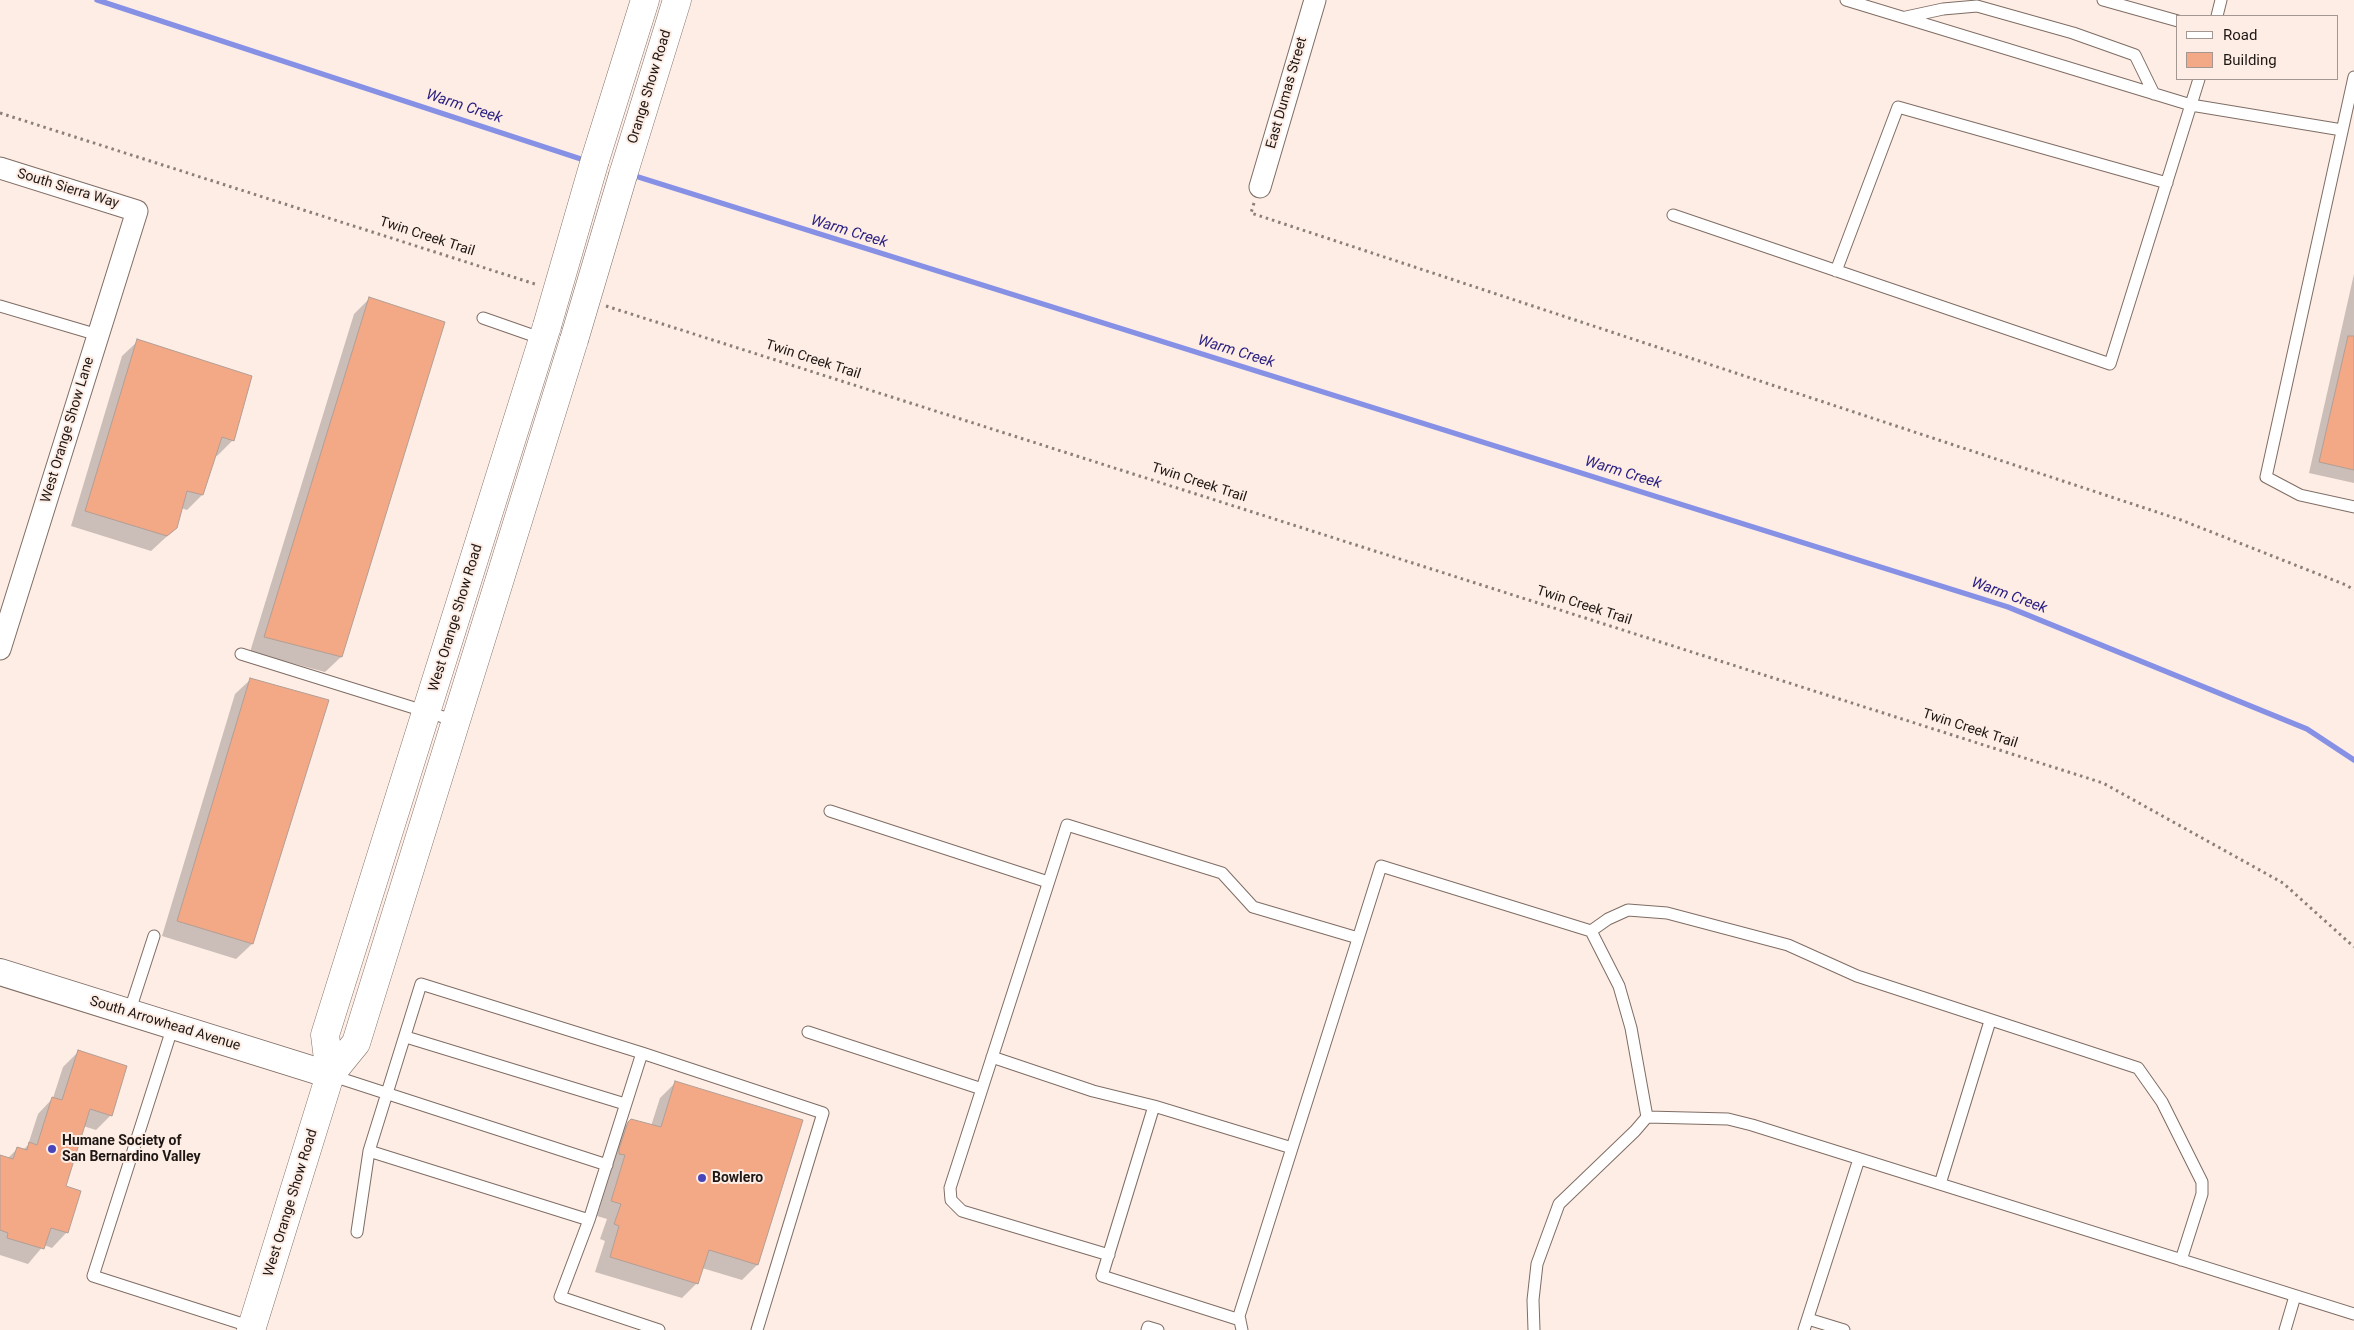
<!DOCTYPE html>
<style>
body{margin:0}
#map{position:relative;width:2354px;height:1330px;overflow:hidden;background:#feede5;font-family:Roboto,sans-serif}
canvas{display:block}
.legend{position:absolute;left:2176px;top:15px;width:162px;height:65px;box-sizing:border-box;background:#feede5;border:1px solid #a49791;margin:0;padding:6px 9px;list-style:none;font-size:15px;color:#1e1714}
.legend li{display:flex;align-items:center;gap:10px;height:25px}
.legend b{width:25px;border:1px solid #a49791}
</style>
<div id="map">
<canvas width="2354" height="1330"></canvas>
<ul class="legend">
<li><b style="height:6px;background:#fff"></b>Road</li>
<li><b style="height:14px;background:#f3a886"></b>Building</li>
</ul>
</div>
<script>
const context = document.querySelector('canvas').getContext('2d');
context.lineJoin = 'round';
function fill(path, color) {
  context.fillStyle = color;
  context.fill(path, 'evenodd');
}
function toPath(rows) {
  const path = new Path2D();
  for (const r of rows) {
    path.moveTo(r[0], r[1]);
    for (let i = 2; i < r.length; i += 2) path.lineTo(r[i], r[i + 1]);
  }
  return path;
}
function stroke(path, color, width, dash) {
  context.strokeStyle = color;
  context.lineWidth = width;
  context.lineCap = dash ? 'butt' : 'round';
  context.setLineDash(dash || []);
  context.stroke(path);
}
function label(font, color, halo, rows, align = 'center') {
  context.font = font + ' Roboto,sans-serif';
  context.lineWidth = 4;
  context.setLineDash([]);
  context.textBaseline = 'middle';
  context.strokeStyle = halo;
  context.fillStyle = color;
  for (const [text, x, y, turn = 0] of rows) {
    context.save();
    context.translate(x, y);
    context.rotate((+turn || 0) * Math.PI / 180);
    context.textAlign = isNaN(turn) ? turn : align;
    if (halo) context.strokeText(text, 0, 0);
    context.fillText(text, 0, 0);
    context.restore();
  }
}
fill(toPath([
 [2354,274,2354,483,2309,473],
 [369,299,443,323,341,657,325,672,250,652,354,314],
 [138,341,250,377,232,441,217,456,215,455,202,495,187,510,181,508,176,528,151,551,71,526,122,356],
 [251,679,327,701,252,944,236,959,162,936,235,694],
 [78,1052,111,1115,96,1130,83,1126,64,1187,67,1232,52,1248,44,1245,28,1264,0,1255,0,1157,7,1159,17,1149,23,1150,28,1145,38,1114,53,1098,63,1067],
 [675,1083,801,1121,757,1265,742,1280,702,1268,697,1283,682,1298,595,1272,605,1241,600,1239,607,1219,597,1216,611,1170,605,1169,616,1135,631,1120,651,1126,660,1098]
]), '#0003');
stroke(toPath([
 [97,0,587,161],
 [632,175,2008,607,2307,729,2354,760]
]), '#8690e5', 5.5);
const building = toPath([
 [369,297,445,322,342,657,264,637,369,297],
 [2348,336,2354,336,2354,470,2319,462,2348,336],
 [137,339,252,376,234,441,222,437,203,495,187,491,177,528,167,536,85,511,137,339],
 [250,678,329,700,253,944,177,921,250,678],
 [78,1050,127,1066,112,1116,90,1109,66,1186,81,1191,68,1233,51,1228,44,1249,7,1238,8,1233,0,1230,0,1155,13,1159,17,1147,27,1150,29,1142,37,1145,52,1097,62,1100,78,1050],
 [675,1081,803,1120,758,1265,709,1250,698,1284,610,1257,619,1226,614,1224,621,1204,611,1201,625,1155,619,1154,619,1149,628,1122,631,1119,661,1127,675,1081]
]);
fill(building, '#f3a886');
stroke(building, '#b29e95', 1);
const service = toPath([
 [1846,0,2191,105,2342,130],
 [2103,0,2178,21],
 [2217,16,2221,0],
 [1906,17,1943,9,1977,6,2073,33,2135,55,2154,94],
 [2354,77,2266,477,2300,495,2354,507],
 [1673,215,2110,364,2199,79],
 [1836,271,1898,107,2167,183],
 [0,306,98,335],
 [483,318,543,339],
 [241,654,456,721],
 [830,811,1048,882],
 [1591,931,1608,919,1628,910,1667,913,1788,945,1857,976,2138,1068,2162,1102,2202,1182,2202,1194,2181,1260],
 [129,1013,154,936],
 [173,1026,93,1276,252,1327],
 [808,1032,982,1089],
 [406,1037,625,1104],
 [642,1053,823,1113,757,1330],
 [992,1057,1093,1091,1154,1106],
 [330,1075,607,1165],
 [369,1151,589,1220],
 [1940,1184,1990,1021],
 [357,1232,369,1151,421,984,642,1053,589,1220,560,1297,659,1330],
 [1109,1255,962,1211,951,1200,950,1188,1067,825,1222,873,1253,907,1358,938],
 [1808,1319,1844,1330],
 [1240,1320,1102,1276,1154,1106,1292,1148],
 [1147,1330,1148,1327,1158,1330],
 [1242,1330,1239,1316,1381,866,1591,931,1619,986,1631,1028,1647,1117],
 [1534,1330,1533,1300,1537,1264,1559,1204,1635,1131,1647,1117,1728,1119,1752,1125,2354,1314],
 [1804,1330,1859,1159],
 [2285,1330,2295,1296]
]);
const minor = toPath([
 [0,168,137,211,0,649],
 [1260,187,1315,0]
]);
const tertiary = toPath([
 [0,972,330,1075]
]);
const secondary = toPath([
 [595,160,645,0],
 [623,175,677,0],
 [330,1075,325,1035,547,326],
 [251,1330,330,1075,356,1043,574,340]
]);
stroke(service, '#7f6d64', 13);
stroke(minor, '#7f6d64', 23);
stroke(tertiary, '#7f6d64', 28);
stroke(secondary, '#7f6d64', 29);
stroke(toPath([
 [0,113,535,284],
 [1254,203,1251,213,2181,520,2346,585,2354,590],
 [606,306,2103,783,2283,883,2354,947]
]), '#8b7f7a', 3, [2.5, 4]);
stroke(service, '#fff', 11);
stroke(minor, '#fff', 21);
stroke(tertiary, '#fff', 26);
stroke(secondary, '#fff', 28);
const secondaryBridge = toPath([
 [547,326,595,160],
 [574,340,623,175]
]);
stroke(secondaryBridge, '#7f6d64', 29, []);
stroke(secondaryBridge, '#fff', 28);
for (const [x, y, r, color] of [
 [52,1149,5,"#4845bb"],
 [702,1178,5,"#4845bb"]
]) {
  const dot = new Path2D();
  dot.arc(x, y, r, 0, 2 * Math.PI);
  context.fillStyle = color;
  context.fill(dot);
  stroke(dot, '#feede5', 2);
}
label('14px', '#1e1714', '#feede5', [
 ["Orange Show Road",650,87,-73],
 ["East Dumas Street",1287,93,-74],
 ["South Sierra Way",68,189,17],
 ["Twin Creek Trail",427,237,18],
 ["Twin Creek Trail",813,360,18],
 ["West Orange Show Lane",68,430,-73],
 ["Twin Creek Trail",1199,483,18],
 ["Twin Creek Trail",1584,606,18],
 ["West Orange Show Road",456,618,-73],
 ["Twin Creek Trail",1970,729,18],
 ["South Arrowhead Avenue",165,1024,17],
 ["West Orange Show Road",291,1203,-73]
]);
label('bold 14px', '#1e1714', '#feede5', [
 ["Humane Society of",62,1141],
 ["San Bernardino Valley",62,1157],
 ["Bowlero",712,1178]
], 'left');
label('italic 15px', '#281e80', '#feede5', [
 ["Warm Creek",464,107,18],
 ["Warm Creek",849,232,17],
 ["Warm Creek",1236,352,17],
 ["Warm Creek",1623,473,17],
 ["Warm Creek",2009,596,20]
]);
</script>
